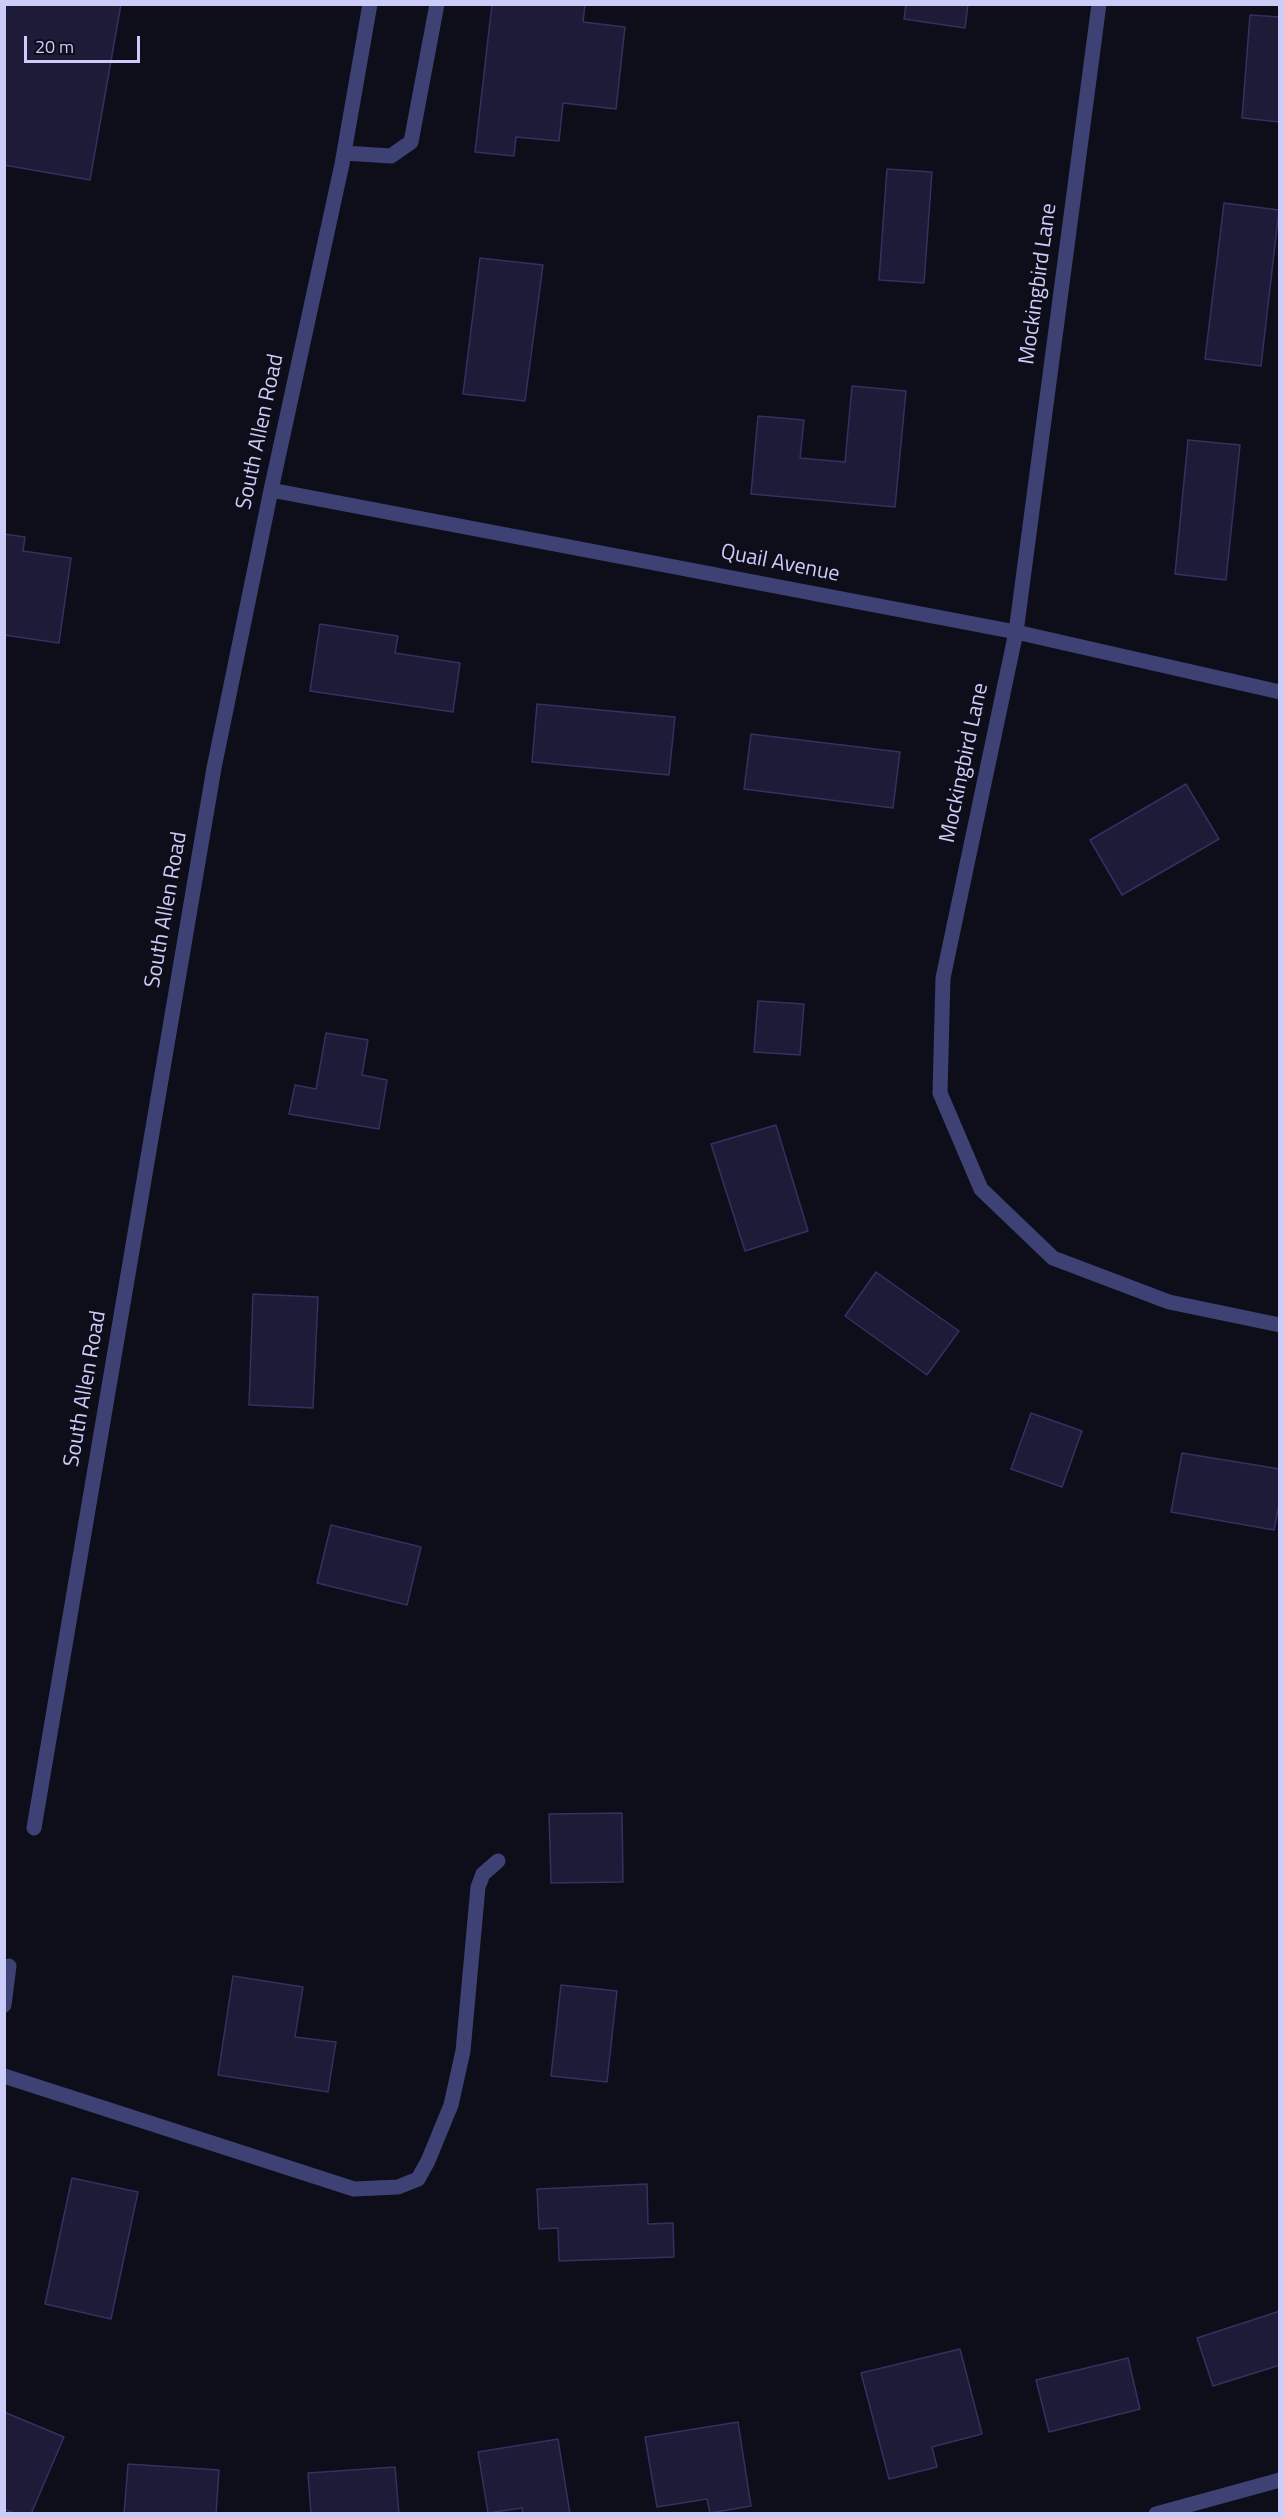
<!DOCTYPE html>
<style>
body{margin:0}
#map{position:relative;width:1284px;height:2518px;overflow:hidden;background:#0e0d1a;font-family:"Titillium Web",sans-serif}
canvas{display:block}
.frame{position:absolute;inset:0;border:6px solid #ccccf9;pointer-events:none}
.scale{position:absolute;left:24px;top:36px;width:116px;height:27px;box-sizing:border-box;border:3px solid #ccccf9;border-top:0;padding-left:8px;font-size:18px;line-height:21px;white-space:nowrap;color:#ccccf9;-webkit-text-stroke:4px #0e0d1a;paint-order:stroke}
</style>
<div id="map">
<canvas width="1284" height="2518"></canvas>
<div class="frame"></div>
<div class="scale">20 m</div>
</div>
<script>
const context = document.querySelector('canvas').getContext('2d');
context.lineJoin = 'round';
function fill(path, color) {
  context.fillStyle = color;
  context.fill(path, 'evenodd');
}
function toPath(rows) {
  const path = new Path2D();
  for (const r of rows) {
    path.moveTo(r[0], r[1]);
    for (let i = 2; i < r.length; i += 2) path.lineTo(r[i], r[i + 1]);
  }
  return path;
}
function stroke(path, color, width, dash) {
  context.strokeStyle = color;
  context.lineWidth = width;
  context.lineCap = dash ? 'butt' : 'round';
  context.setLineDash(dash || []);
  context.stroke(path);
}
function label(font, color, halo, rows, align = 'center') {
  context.font = font + ' "Titillium Web",sans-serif';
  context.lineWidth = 4.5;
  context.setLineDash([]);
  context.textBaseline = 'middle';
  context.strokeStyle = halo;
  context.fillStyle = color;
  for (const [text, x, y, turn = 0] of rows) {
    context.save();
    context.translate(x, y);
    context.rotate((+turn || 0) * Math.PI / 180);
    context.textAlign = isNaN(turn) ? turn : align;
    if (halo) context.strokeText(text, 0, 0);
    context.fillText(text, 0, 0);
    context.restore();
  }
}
const building = toPath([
 [4,4,121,4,90,180,4,165,4,4],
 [492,4,585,4,583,22,625,27,616,109,563,103,559,141,516,137,514,156,475,152,492,4],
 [906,4,968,4,965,28,904,19,906,4],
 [1250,15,1280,17,1280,122,1242,118,1250,15],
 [887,169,932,172,924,283,879,280,887,169],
 [1224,203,1279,210,1261,366,1205,359,1224,203],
 [480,258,543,265,525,401,463,394,480,258],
 [852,386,906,391,895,507,751,494,758,416,804,420,800,458,845,462,852,386],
 [1188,440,1240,445,1226,580,1175,574,1188,440],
 [4,534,25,537,23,551,71,558,59,643,4,635,4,534],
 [320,624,398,636,395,653,460,663,453,712,310,691,320,624],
 [537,704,675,717,669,775,532,762,537,704],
 [751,734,900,752,893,808,744,789,751,734],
 [1186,784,1219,839,1122,895,1090,840,1186,784],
 [758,1001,804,1004,800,1055,754,1052,758,1001],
 [326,1033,368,1040,362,1075,387,1080,379,1129,289,1114,295,1085,316,1089,326,1033],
 [776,1125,808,1231,745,1251,711,1144,776,1125],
 [876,1272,959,1331,927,1375,845,1316,876,1272],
 [253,1294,318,1297,313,1408,249,1405,253,1294],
 [1031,1413,1082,1431,1062,1487,1011,1469,1031,1413],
 [1182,1453,1280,1469,1280,1500,1274,1530,1171,1512,1182,1453],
 [331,1525,421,1547,407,1605,317,1583,331,1525],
 [622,1813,623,1882,551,1883,549,1814,622,1813],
 [233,1976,303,1987,295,2037,336,2042,328,2092,218,2075,233,1976],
 [561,1985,617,1991,607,2082,551,2076,561,1985],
 [72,2178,138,2192,111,2319,45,2304,72,2178],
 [647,2184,648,2224,673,2223,674,2257,559,2261,558,2228,539,2229,537,2189,647,2184],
 [1280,2311,1280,2365,1213,2386,1197,2338,1280,2311],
 [960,2349,982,2434,932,2447,937,2467,889,2479,861,2373,960,2349],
 [1128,2358,1140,2409,1049,2432,1036,2380,1128,2358],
 [4,2412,64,2437,31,2514,16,2514,4,2509,4,2412],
 [738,2422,751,2506,710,2513,707,2499,657,2507,645,2437,738,2422],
 [558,2439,570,2514,523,2514,522,2508,488,2513,478,2452,558,2439],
 [128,2464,219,2470,216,2514,124,2514,128,2464],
 [395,2467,399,2514,311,2514,308,2473,395,2467]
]);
fill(building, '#1e1b39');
stroke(building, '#343062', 1.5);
stroke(toPath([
 [1099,4,1016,632,943,978,940,1093,981,1189,1053,1258,1169,1302,1280,1325],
 [344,153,391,156,411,142,437,4],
 [271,490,1016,632,1280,692],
 [34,1828,214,768,271,490,342,164,370,4],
 [4,2005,9,1966],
 [4,2076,354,2189,398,2187,418,2179,428,2161,451,2105,463,2051,478,1887,483,1874,498,1861],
 [1156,2514,1280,2480]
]), '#3d4174', 15);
label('22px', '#ccccf9', '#0e0d1a', [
 ["Mockingbird Lane",1039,284,-82],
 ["South Allen Road",261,432,-78],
 ["Quail Avenue",780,564,11],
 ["Mockingbird Lane",965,763,-78],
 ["South Allen Road",167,910,-80],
 ["South Allen Road",86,1389,-80]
]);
</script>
